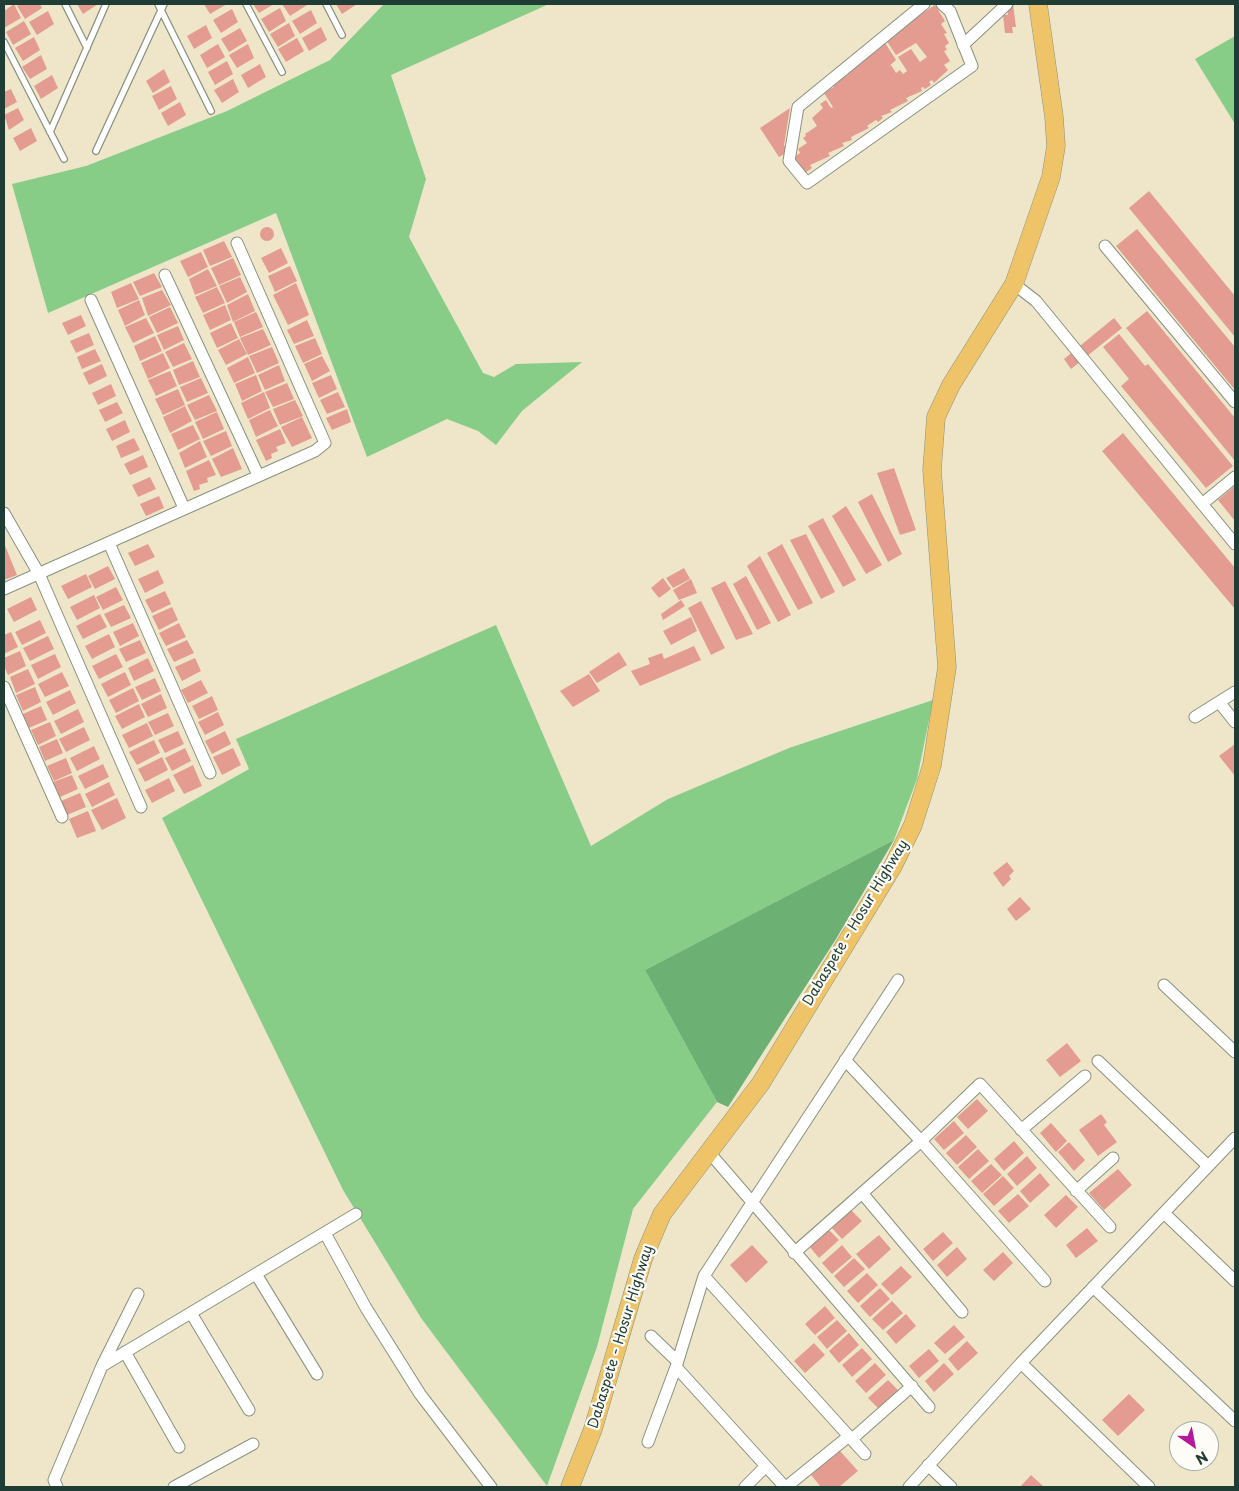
<!DOCTYPE html>
<style>
body{margin:0}
#map{position:relative;width:1239px;height:1491px;overflow:hidden;background:#efe6ca;font-family:"Playpen Sans",sans-serif}
canvas{display:block}
.frame{position:absolute;inset:0;border:5px solid #1f3d34;pointer-events:none}
.north{position:absolute;left:1169px;top:1421px;width:50px;height:50px;box-sizing:border-box;background:#fdfcf7;border:1px solid #a4b0a9;border-radius:50%;rotate:147deg;font-size:14px;font-weight:700;line-height:20px;text-align:center;color:#1f3d34}
.north::after{content:'';display:block;margin:auto;width:18px;height:22px;background:#b5179e;clip-path:polygon(50% 0,100% 100%,50% 72%,0 100%)}
</style>
<div id="map">
<canvas width="1239" height="1491"></canvas>
<div class="frame"></div>
<div class="north">N</div>
</div>
<script>
const context = document.querySelector('canvas').getContext('2d');
context.lineJoin = 'round';
function fill(path, color) {
  context.fillStyle = color;
  context.fill(path, 'evenodd');
}
function toPath(rows) {
  const path = new Path2D();
  for (const r of rows) {
    if (r.length === 3) {
      path.moveTo(r[0] + r[2], r[1]);
      path.arc(r[0], r[1], r[2], 0, 2 * Math.PI);
      continue;
    }
    path.moveTo(r[0], r[1]);
    for (let i = 2; i < r.length; i += 2) path.lineTo(r[i], r[i + 1]);
  }
  return path;
}
function stroke(path, color, width, dash) {
  context.strokeStyle = color;
  context.lineWidth = width;
  context.lineCap = dash ? 'butt' : 'round';
  context.setLineDash(dash || []);
  context.stroke(path);
}
function label(font, color, halo, rows, align = 'center') {
  context.font = font + ' "Playpen Sans",sans-serif';
  context.lineWidth = 4.5;
  context.setLineDash([]);
  context.textBaseline = 'middle';
  context.strokeStyle = halo;
  context.fillStyle = color;
  for (const [text, x, y, turn = 0] of rows) {
    context.save();
    context.translate(x, y);
    context.rotate((+turn || 0) * Math.PI / 180);
    context.textAlign = isNaN(turn) ? turn : align;
    if (halo) context.strokeText(text, 0, 0);
    context.fillText(text, 0, 0);
    context.restore();
  }
}
fill(toPath([
 [384,4,549,4,391,75,426,179,409,237,483,373,494,377,516,364,582,362,522,411,496,445,478,431,447,419,367,457,276,213,48,313,12,184,86,166,227,111,330,60],
 [1235,36,1235,124,1195,59],
 [496,625,591,846,668,799,789,748,933,700,917,779,894,840,645,970,717,1102,633,1209,597,1347,547,1486,421,1318,343,1190,162,818,249,769,236,739]
]), '#87cd88');
fill(toPath([
 [894,840,836,939,728,1107,717,1102,645,970]
]), '#6db074');
fill(toPath([
 [14,4,21,18,4,28,4,11],
 [21,4,40,4,42,8,25,19,17,6],
 [77,4,98,4,83,14],
 [204,4,227,4,210,14],
 [253,4,274,4,259,13],
 [282,4,306,4,307,5,290,16],
 [336,4,357,4,342,14],
 [1007,4,1013,4,1016,27,1012,27,1013,33,1005,33,1003,15,1008,15],
 [935,5,945,21,941,24,947,33,944,34,949,43,945,46,947,50,944,51,950,61,944,65,948,70,934,83,932,80,929,82,931,85,925,89,923,87,921,88,922,91,906,98,908,101,890,110,892,112,881,116,883,118,878,122,876,120,867,126,869,128,851,137,852,140,842,143,844,146,828,153,830,156,810,165,812,168,805,173,794,157,800,153,798,149,807,143,803,138,806,136,805,134,817,126,812,118,823,108,820,104,826,100,831,108,833,107,824,93,834,87,831,83,848,75,846,72,865,60,863,57,879,49,877,46,884,41,896,60,886,69,891,65,896,73,900,70,903,74,907,71,898,57,911,49,920,62,927,57,916,43,896,55,886,40,894,32],
 [280,8,286,21,269,32,261,19],
 [232,9,238,22,221,33,213,20],
 [311,10,317,23,300,34,292,21],
 [48,11,54,24,37,35,29,22],
 [24,21,31,34,13,45,6,32],
 [289,23,295,36,278,47,270,34],
 [206,25,212,38,194,49,187,36],
 [321,27,327,40,309,51,302,38],
 [240,28,247,41,229,52,221,39],
 [34,37,40,50,23,61,15,48],
 [297,38,304,51,286,62,278,49],
 [218,44,225,57,207,68,200,55],
 [248,44,254,58,237,68,229,55],
 [41,55,47,69,30,79,22,67],
 [227,61,233,74,215,85,208,72],
 [260,64,266,77,248,88,241,75],
 [164,69,170,82,153,93,146,81],
 [52,75,58,88,41,99,34,86],
 [233,79,239,92,222,103,214,90],
 [171,86,177,99,159,110,152,96],
 [11,89,17,102,4,109,4,92],
 [180,102,186,115,168,126,161,113],
 [18,108,24,120,9,130,4,115],
 [790,108,784,145,788,152,779,157,760,128],
 [31,128,37,141,20,151,13,138],
 [1149,191,1235,296,1235,337,1129,208],
 [267,234,7],
 [1137,229,1235,347,1235,390,1116,246],
 [224,241,232,257,210,266,203,250],
 [281,248,288,263,269,273,261,258],
 [201,252,208,267,188,277,180,261],
 [233,258,241,275,219,285,211,268],
 [290,266,297,281,275,292,268,276],
 [208,269,217,286,195,295,189,279],
 [154,273,162,287,140,296,133,282],
 [240,277,247,292,227,303,219,286],
 [131,283,139,299,117,308,111,292],
 [296,283,309,315,288,325,273,295],
 [217,287,225,303,203,313,195,297],
 [162,290,171,305,148,316,142,298],
 [248,294,255,311,233,322,227,305],
 [139,300,145,315,125,326,118,310],
 [225,305,231,320,210,330,203,315],
 [170,307,178,323,157,333,149,317],
 [1147,311,1235,418,1235,461,1126,328],
 [256,312,263,327,240,337,234,322],
 [81,315,86,326,68,335,62,323],
 [146,318,154,333,133,343,125,327],
 [1114,318,1122,328,1071,369,1064,359],
 [307,320,314,336,294,344,287,330],
 [231,323,238,338,217,348,210,333],
 [178,326,184,340,164,350,157,335],
 [263,329,271,345,248,355,240,338],
 [89,333,94,345,76,353,70,341],
 [1119,334,1145,366,1148,364,1233,466,1206,488,1121,386,1129,379,1103,347],
 [155,336,162,351,140,361,134,346],
 [315,338,322,354,303,363,295,346],
 [239,339,247,354,226,365,218,350],
 [184,343,192,359,173,367,165,352],
 [272,347,279,363,257,373,249,356],
 [95,349,101,361,82,369,77,357],
 [163,353,170,368,148,379,141,363],
 [322,356,330,371,312,381,304,364],
 [248,357,255,373,234,383,227,368],
 [193,361,200,377,179,385,173,370],
 [102,364,107,376,89,385,83,373],
 [279,365,285,381,265,390,258,375],
 [170,371,177,386,156,396,148,380],
 [256,375,262,391,242,401,235,384],
 [331,375,337,389,319,398,312,383],
 [201,378,208,393,187,402,180,387],
 [287,383,294,399,273,407,265,392],
 [111,384,116,396,98,405,92,393],
 [178,389,185,405,163,415,155,399],
 [264,392,270,408,248,419,241,403],
 [338,392,345,407,327,414,320,400],
 [209,395,217,411,195,420,187,405],
 [295,400,303,416,280,425,273,409],
 [117,402,123,413,105,422,99,410],
 [185,406,192,421,170,433,163,417],
 [347,409,351,422,332,430,326,418],
 [270,410,278,426,256,437,249,420],
 [217,412,224,429,203,439,195,422],
 [302,417,312,438,292,447,281,427],
 [125,420,130,432,112,441,106,429],
 [193,425,200,439,178,450,171,434],
 [280,429,286,443,276,447,278,451,271,454,272,458,266,461,256,440],
 [226,431,232,446,211,456,203,441],
 [1123,433,1235,568,1235,609,1102,451],
 [134,438,140,450,121,458,116,446],
 [200,441,207,457,185,468,179,453],
 [233,448,242,469,221,477,212,459],
 [143,455,148,467,130,475,124,464],
 [209,460,216,475,207,478,208,482,199,485,200,489,194,491,186,471],
 [894,468,916,530,900,535,877,473],
 [150,477,156,489,138,497,132,485],
 [1235,486,1235,521,1218,500],
 [872,494,902,554,888,562,858,502],
 [159,496,164,508,146,516,140,504],
 [846,506,882,565,866,574,832,516],
 [823,518,856,580,843,587,808,526],
 [806,534,835,592,821,599,790,540],
 [4,543,17,575,4,580],
 [148,544,155,557,135,566,128,553],
 [782,544,813,603,798,610,767,553],
 [760,556,791,615,778,622,747,566],
 [108,566,115,579,95,589,88,576],
 [684,568,690,579,673,588,666,578],
 [158,570,164,583,145,593,138,579],
 [86,574,92,587,68,599,61,586],
 [746,576,771,623,757,630,733,584],
 [663,578,671,589,659,598,651,588],
 [691,579,697,593,679,600,673,590],
 [725,581,753,634,736,640,711,588],
 [116,587,123,600,103,610,96,597],
 [165,591,171,604,152,613,145,600],
 [94,595,100,608,77,620,70,607],
 [31,597,37,610,14,622,7,609],
 [681,600,685,606,663,620,661,614],
 [701,601,725,648,711,655,688,608],
 [124,605,131,618,111,627,104,614],
 [172,607,178,620,159,630,152,616],
 [100,614,107,627,83,639,76,626],
 [691,617,697,631,671,645,663,631],
 [40,620,46,633,22,645,15,632],
 [133,623,139,636,120,646,113,632],
 [179,623,186,637,166,646,159,633],
 [11,632,18,647,4,654,4,635],
 [109,634,115,647,92,659,85,646],
 [48,636,54,649,30,661,23,648],
 [140,640,146,653,126,662,119,649],
 [187,640,194,653,174,662,167,649],
 [694,646,701,660,640,686,631,671,650,664,648,658,662,653,664,659],
 [20,651,26,666,8,675,4,666,4,658],
 [619,652,627,665,597,683,589,672],
 [55,654,61,667,38,679,31,665],
 [116,654,123,667,99,679,92,666],
 [148,658,154,671,134,681,128,668],
 [195,658,201,671,182,681,175,667],
 [28,669,35,684,16,693,10,677],
 [62,672,69,686,45,697,38,684],
 [125,672,131,685,108,697,101,684],
 [589,674,600,691,573,707,560,691],
 [155,678,161,691,142,700,135,687],
 [201,680,208,693,188,703,181,690],
 [35,687,41,702,23,711,16,695],
 [133,688,139,701,116,713,109,700],
 [70,690,76,703,53,715,46,702],
 [161,694,167,708,148,717,141,704],
 [212,696,218,710,199,719,192,706],
 [139,704,145,717,122,729,115,716],
 [41,706,47,720,29,728,23,714],
 [78,709,84,722,61,734,54,721],
 [218,712,224,725,205,735,198,722],
 [168,713,174,726,155,735,148,722],
 [50,722,56,736,38,745,31,730],
 [147,723,153,736,129,748,122,735],
 [84,727,90,740,66,752,59,739],
 [178,731,184,744,165,753,158,740],
 [225,731,231,744,212,754,205,741],
 [57,739,63,753,45,761,39,747],
 [154,740,160,753,137,765,129,752],
 [1235,744,1235,776,1219,756],
 [94,746,100,759,77,771,70,758],
 [185,748,191,761,172,771,165,758],
 [233,748,241,765,222,775,213,757],
 [162,757,168,770,145,782,138,769],
 [66,758,72,773,54,781,47,766],
 [103,764,109,777,85,789,78,776],
 [193,765,202,786,184,794,173,775],
 [72,775,78,789,60,797,53,782],
 [169,778,175,791,152,803,145,790],
 [109,782,115,795,92,807,85,794],
 [80,793,86,807,67,815,61,801],
 [117,798,126,818,102,830,91,810],
 [88,811,96,831,77,838,69,819],
 [1007,862,1014,871,1009,876,1011,879,1003,887,993,873],
 [1020,897,1031,909,1016,921,1007,909],
 [1067,1043,1081,1061,1060,1077,1046,1060],
 [977,1099,988,1111,968,1129,957,1117],
 [1101,1114,1107,1122,1104,1125,1117,1142,1098,1156,1079,1130],
 [954,1121,964,1133,944,1150,934,1139],
 [1051,1123,1067,1141,1056,1152,1040,1133],
 [966,1135,977,1147,957,1165,946,1153],
 [1014,1141,1024,1153,1004,1171,994,1159],
 [1069,1142,1085,1160,1074,1171,1058,1152],
 [978,1149,989,1161,969,1179,958,1167],
 [1027,1156,1037,1168,1017,1186,1007,1174],
 [991,1164,1002,1175,982,1193,971,1181],
 [1118,1169,1132,1185,1104,1210,1089,1193],
 [1040,1173,1050,1185,1030,1203,1020,1191],
 [1003,1176,1014,1188,994,1206,983,1194],
 [1018,1194,1029,1206,1009,1223,998,1211],
 [1066,1195,1078,1207,1056,1228,1044,1215],
 [851,1210,862,1221,842,1239,831,1227],
 [1087,1228,1098,1241,1076,1258,1066,1245],
 [828,1229,839,1240,819,1258,809,1246],
 [943,1232,953,1243,933,1261,923,1249],
 [879,1235,891,1249,869,1269,856,1254],
 [752,1245,768,1262,746,1283,730,1265],
 [842,1245,852,1257,832,1274,822,1263],
 [957,1247,967,1259,947,1277,937,1265],
 [1003,1252,1013,1263,994,1281,983,1270],
 [854,1258,865,1269,844,1287,834,1276],
 [901,1266,912,1277,892,1295,881,1284],
 [867,1273,878,1285,858,1303,847,1291],
 [880,1288,890,1299,870,1317,860,1306],
 [892,1301,903,1313,883,1330,872,1319],
 [825,1306,835,1318,815,1335,805,1324],
 [906,1314,916,1326,896,1344,886,1332],
 [837,1320,847,1331,827,1349,817,1337],
 [954,1325,965,1337,945,1354,934,1343],
 [849,1333,859,1345,839,1363,829,1351],
 [967,1341,978,1353,958,1371,948,1359],
 [814,1343,825,1355,805,1373,794,1361],
 [862,1348,872,1359,852,1377,842,1365],
 [929,1349,939,1361,919,1378,909,1366],
 [875,1363,886,1375,866,1393,855,1381],
 [944,1363,954,1374,934,1392,925,1381],
 [888,1380,899,1391,879,1409,868,1398],
 [1129,1394,1145,1410,1118,1436,1102,1420],
 [840,1451,858,1471,839,1487,821,1487,811,1475],
 [1031,1475,1044,1487,1020,1487]
]), '#e39c8f');
const service = toPath([
 [65,4,87,48],
 [158,4,211,111],
 [246,4,282,72],
 [326,4,342,35],
 [4,42,64,159],
 [50,132,106,4],
 [96,151,164,4]
]);
const minor = toPath([
 [924,4,798,107,789,161,807,183,972,66,950,11,942,4],
 [963,45,1007,4],
 [1105,246,1235,402],
 [165,275,258,475],
 [1014,284,1036,301,1235,544],
 [91,300,184,508],
 [1202,504,1235,477],
 [4,513,39,574,141,807],
 [109,543,210,773],
 [4,589,315,451,325,443,237,243],
 [4,687,62,817],
 [1219,702,1235,722],
 [1195,717,1235,692],
 [1164,985,1235,1052],
 [845,1060,921,1141,1045,1281],
 [1098,1061,1208,1166],
 [1021,1130,1085,1076],
 [708,1151,929,1407],
 [1076,1191,1113,1158],
 [862,1193,962,1312],
 [1164,1213,1235,1281],
 [325,1233,366,1308,420,1394,491,1487],
 [794,1253,921,1141,980,1084,1110,1227],
 [256,1274,317,1374],
 [704,1276,865,1454],
 [1093,1287,1235,1421],
 [191,1313,249,1410],
 [651,1336,677,1361],
 [125,1352,179,1447],
 [1021,1363,1149,1487],
 [102,1366,356,1214],
 [676,1367,785,1487],
 [852,1439,912,1386],
 [648,1442,676,1367,704,1276,898,980],
 [928,1465,951,1487],
 [57,1487,54,1480,102,1366,138,1294],
 [174,1487,253,1444],
 [745,1487,766,1466],
 [786,1487,849,1436],
 [909,1487,1021,1363,1235,1138]
]);
const trunk = toPath([
 [570,1487,593,1429,643,1259,662,1214,761,1083,893,866,913,825,932,765,947,667,932,470,936,417,951,385,1014,284,1051,177,1056,146,1054,117,1038,4]
]);
stroke(service, '#87927f', 8);
stroke(minor, '#87927f', 13);
stroke(trunk, '#87927f', 19);
stroke(service, '#fff', 5.5);
stroke(minor, '#fff', 11);
stroke(trunk, '#efc469', 18);
label('14px', '#1f3d34', '#fdfcf7', [
 ["Dabaspete - Hosur Highway",856,923,-59],
 ["Dabaspete - Hosur Highway",621,1337,-73]
]);
</script>
